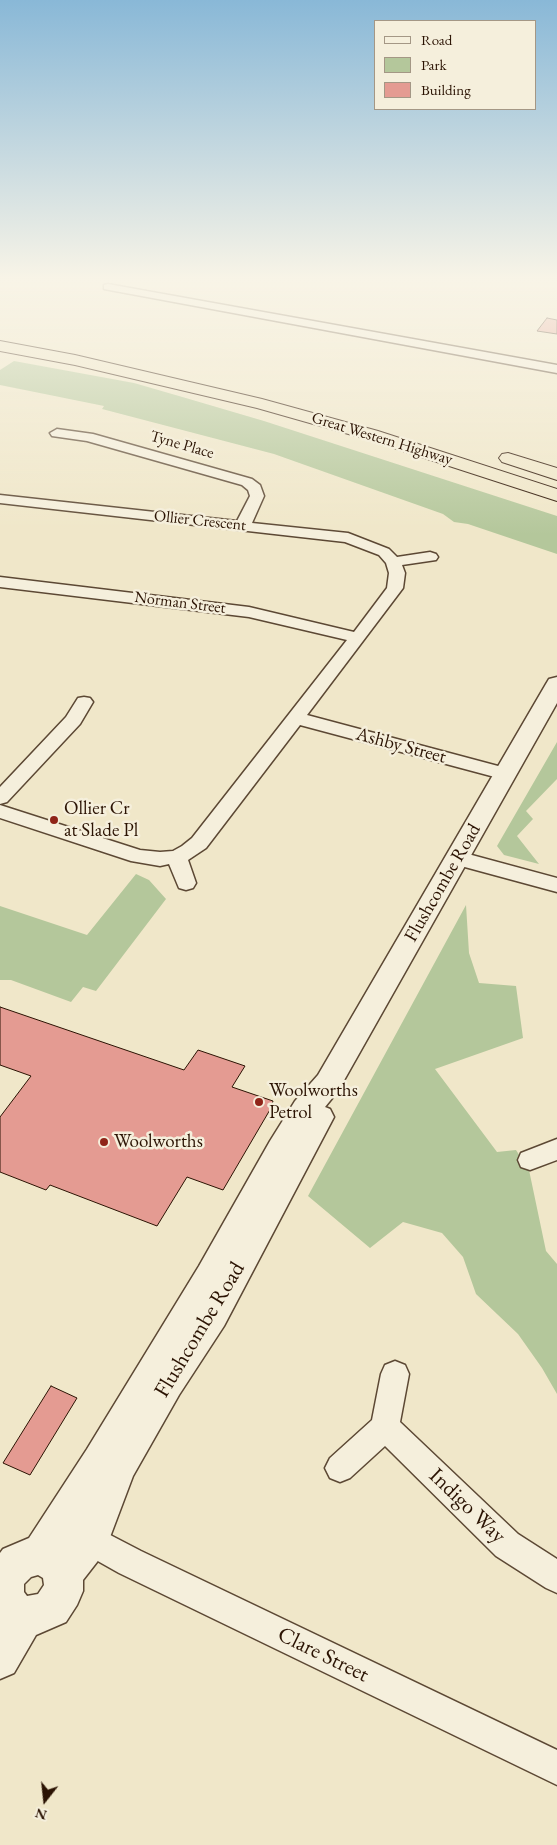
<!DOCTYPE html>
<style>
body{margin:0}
#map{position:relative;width:557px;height:1845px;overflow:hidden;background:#f0e7c9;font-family:"EB Garamond",serif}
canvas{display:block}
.legend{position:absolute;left:374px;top:20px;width:162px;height:90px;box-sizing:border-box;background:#f5efdc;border:1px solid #a49785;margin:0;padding:6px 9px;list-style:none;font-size:15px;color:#2b1303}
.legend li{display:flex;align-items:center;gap:10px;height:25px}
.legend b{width:25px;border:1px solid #a49785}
.north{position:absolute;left:20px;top:1775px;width:50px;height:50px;-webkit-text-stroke:4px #f5efdc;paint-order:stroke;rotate:196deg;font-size:14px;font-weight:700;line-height:20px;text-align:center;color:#2b1303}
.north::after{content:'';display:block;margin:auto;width:18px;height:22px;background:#2b1303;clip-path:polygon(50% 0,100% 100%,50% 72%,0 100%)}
</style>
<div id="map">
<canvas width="557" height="1845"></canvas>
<ul class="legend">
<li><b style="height:6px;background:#f5efdc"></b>Road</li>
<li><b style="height:14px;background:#b4c79b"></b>Park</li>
<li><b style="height:14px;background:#e49b92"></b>Building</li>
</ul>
<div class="north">N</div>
</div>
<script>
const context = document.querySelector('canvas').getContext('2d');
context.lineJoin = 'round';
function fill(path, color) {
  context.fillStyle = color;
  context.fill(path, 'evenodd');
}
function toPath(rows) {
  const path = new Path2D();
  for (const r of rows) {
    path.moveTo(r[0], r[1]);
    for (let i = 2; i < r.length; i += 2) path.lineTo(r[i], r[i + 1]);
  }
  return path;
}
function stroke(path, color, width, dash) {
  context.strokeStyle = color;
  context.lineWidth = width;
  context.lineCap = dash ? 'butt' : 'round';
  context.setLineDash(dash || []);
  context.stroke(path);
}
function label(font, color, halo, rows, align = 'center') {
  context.font = font + ' "EB Garamond",serif';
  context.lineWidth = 5;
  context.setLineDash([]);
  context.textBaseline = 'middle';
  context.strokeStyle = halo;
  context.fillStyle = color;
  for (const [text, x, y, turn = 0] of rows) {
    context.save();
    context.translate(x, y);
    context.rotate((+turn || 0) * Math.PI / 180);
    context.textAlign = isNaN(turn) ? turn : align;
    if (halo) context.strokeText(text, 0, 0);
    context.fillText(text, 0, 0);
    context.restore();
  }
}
fill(toPath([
 [14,361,134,383,179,396,264,421,557,516,557,554,468,524,454,522,443,514,274,454,102,409,104,406,0,385,0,370],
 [557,742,557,779,526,811,533,819,517,836,539,864,504,855,497,846],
 [136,874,149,880,166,899,96,991,83,987,71,1002,11,980,0,980,0,906,87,935],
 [466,905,469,953,479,983,516,986,523,1038,435,1069,497,1152,516,1150,529,1170,546,1251,557,1264,557,1394,542,1368,518,1334,476,1294,463,1257,442,1233,403,1222,370,1248,308,1196]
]), '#b4c79b');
const building = toPath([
 [547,318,557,320,557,334,537,331,547,318],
 [0,1007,184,1070,198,1050,245,1066,232,1087,273,1101,271,1108,223,1190,187,1177,157,1226,50,1185,46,1190,0,1172,0,1117,31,1076,0,1065,0,1007],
 [51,1386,77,1398,30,1475,3,1463,51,1386]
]);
fill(building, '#e49b92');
stroke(building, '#2b1303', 1);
const minor = toPath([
 [108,284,557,365,557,373,104,289,104,285,108,284],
 [57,429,93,434,252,479,260,485,264,496,252,523,348,533,389,549,397,557,430,552,436,554,438,557,436,560,402,565,405,573,403,588,307,715,513,770,515,774,513,778,506,780,300,725,206,848,188,860,196,883,193,888,186,890,179,888,169,864,160,866,131,861,0,818,0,805,140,850,160,852,173,851,182,846,192,838,347,640,249,617,0,587,0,577,249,607,354,632,387,588,389,573,386,563,379,555,345,542,0,503,0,495,237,521,250,496,248,490,242,485,87,441,52,436,50,433,57,429],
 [84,697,90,698,93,702,80,724,7,802,0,804,0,787,66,717,78,698,84,697],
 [457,851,557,878,557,892,450,863,447,858,450,853,457,851],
 [557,1139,557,1160,530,1170,521,1167,518,1160,521,1153,557,1139],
 [395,1361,405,1365,409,1374,400,1422,518,1534,557,1559,557,1593,546,1588,496,1556,385,1446,350,1478,340,1482,330,1478,325,1468,330,1458,372,1420,381,1374,385,1365,395,1361],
 [91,1525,141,1551,557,1750,557,1785,119,1573,80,1551,76,1540,80,1529,91,1525]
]);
const tertiary = toPath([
 [557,677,557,703,338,1091,325,1107,330,1109,334,1117,224,1326,179,1395,133,1476,104,1553,83,1580,83,1591,77,1605,66,1622,36,1635,14,1673,0,1679,0,1553,3,1549,29,1538,87,1449,199,1266,270,1141,295,1101,318,1075,546,684,549,679,557,677],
 [38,1575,43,1578,44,1585,38,1594,27,1596,24,1592,24,1584,31,1577,38,1575]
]);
const trunk = toPath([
 [0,341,75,355,262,399,378,431,557,489,557,501,366,439,257,408,75,365,0,351,0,341],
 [508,453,557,468,557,480,502,462,499,458,502,454,508,453]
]);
stroke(minor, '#5c4834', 3);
stroke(tertiary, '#5c4834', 3);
stroke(trunk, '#2b1303', 2);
fill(minor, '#f5efdc');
fill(tertiary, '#f5efdc');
fill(trunk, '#f0e7c9');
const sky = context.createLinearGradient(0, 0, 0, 535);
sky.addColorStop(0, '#89b8d7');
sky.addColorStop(0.52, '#f8f4e7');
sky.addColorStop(1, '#f8f4e700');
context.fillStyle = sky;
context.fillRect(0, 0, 557, 535);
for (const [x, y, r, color] of [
 [54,820,5,"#8f2418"],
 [259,1102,5,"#8f2418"],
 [104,1142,5,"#8f2418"]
]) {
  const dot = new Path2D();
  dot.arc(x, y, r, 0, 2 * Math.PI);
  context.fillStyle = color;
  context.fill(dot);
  stroke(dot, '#f5efdc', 2);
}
label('16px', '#2b1303', '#f5efdc', [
 ["Great Western Highway",382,439,17],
 ["Tyne Place",182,445,16],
 ["Ollier Crescent",200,521,6],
 ["Norman Street",180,603,7]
]);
label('19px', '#2b1303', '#f5efdc', [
 ["Ashby Street",401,746,15],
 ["Flushcombe Road",443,883,-60]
]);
label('19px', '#2b1303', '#f5efdc', [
 ["Ollier Cr",64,809],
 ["at Slade Pl",64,831],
 ["Woolworths",269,1091],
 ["Petrol",269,1113],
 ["Woolworths",114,1142]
], 'left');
label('22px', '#2b1303', '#f5efdc', [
 ["Flushcombe Road",200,1330,-59],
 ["Indigo Way",467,1506,44],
 ["Clare Street",323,1655,26]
]);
</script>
